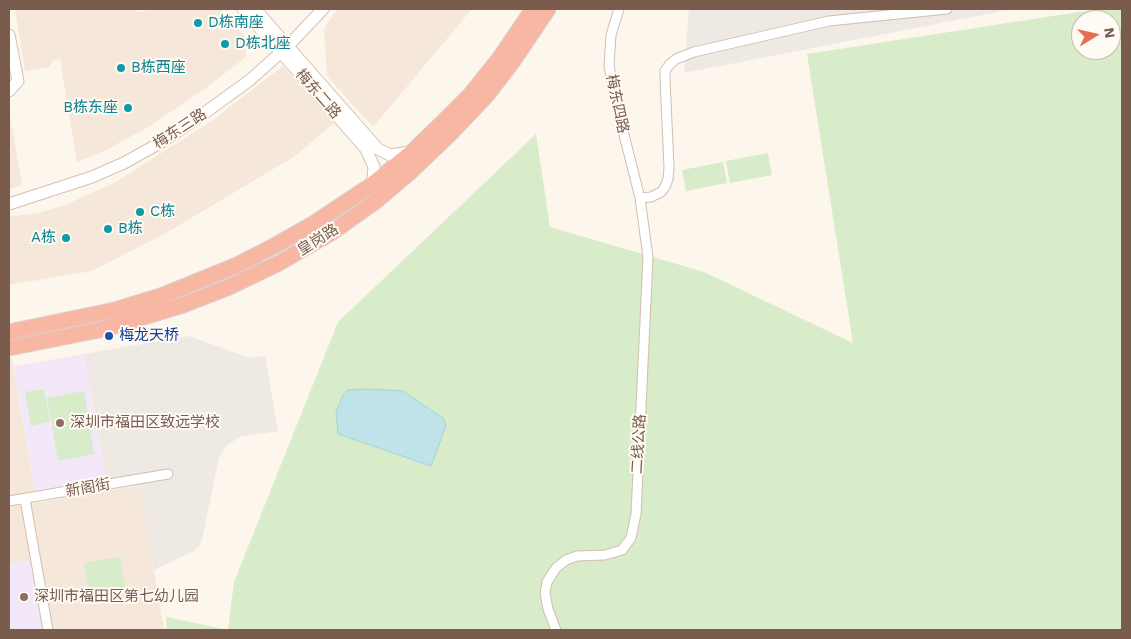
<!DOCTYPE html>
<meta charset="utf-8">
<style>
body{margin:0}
#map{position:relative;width:1131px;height:639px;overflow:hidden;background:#fdf6ec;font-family:"Work Sans",sans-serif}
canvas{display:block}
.frame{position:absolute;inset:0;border:10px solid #7a5c4d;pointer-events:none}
.north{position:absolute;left:1071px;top:10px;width:50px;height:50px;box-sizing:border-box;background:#fffaf3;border:1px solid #cabbb1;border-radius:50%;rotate:81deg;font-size:14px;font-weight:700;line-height:20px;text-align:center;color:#7a5c4d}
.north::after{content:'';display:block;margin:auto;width:18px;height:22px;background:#e76f51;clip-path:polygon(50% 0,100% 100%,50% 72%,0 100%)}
</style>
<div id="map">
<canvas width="1131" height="639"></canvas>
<div class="frame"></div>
<div class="north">N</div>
</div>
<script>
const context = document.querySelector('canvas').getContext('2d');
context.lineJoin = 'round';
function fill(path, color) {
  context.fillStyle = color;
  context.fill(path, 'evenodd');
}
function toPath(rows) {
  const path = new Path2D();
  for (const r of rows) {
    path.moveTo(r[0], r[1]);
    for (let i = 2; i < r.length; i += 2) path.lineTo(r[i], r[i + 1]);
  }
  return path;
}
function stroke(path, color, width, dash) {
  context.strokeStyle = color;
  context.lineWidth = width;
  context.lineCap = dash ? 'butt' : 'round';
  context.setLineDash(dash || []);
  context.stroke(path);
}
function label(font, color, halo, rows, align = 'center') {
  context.font = font + ' "Work Sans","Noto Sans SC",sans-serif';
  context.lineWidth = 4;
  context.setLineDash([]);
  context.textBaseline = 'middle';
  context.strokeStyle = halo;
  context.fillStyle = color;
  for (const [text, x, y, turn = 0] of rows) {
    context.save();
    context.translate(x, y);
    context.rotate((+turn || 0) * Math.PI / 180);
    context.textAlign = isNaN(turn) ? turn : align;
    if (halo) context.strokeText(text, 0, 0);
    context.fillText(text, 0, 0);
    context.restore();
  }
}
fill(toPath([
 [15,9,136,9,136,12,156,9,221,9,247,39,245,58,203,90,150,126,104,151,77,162,60,59,54,60,49,67,25,71],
 [338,9,472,9,373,127,327,76,324,28],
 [283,66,334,123,295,156,168,232,92,271,9,285,9,217,42,212,67,204,114,183,210,122],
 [9,110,22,185,9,189],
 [9,358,12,358,35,491,9,496],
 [139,485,164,630,52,630,30,504],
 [23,505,32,560,9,564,9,507]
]), '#f5e8da');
fill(toPath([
 [689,9,1013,9,684,73],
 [189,336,250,358,265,356,278,431,240,437,227,445,219,457,202,540,199,546,194,551,154,570,137,474,106,479,84,354]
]), '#efe9e4');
fill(toPath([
 [84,354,106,479,35,491,14,366],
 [32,560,44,630,9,630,9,564]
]), '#f3e8fa');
fill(toPath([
 [1098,9,1122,9,1122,630,167,630,166,617,228,630,234,582,338,322,536,134,550,227,704,272,853,343,807,54],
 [1081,20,1111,20,1111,50,1081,50],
 [768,153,772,175,730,183,726,161],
 [723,162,727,183,686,191,682,170],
 [44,389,50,422,31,426,25,392],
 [84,391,94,454,58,461,47,398],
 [120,557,126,592,90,598,84,563]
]), '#d8ecc9');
const water = toPath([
 [368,389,403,391,444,419,446,426,431,466,338,434,336,412,343,395,348,390,368,389]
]);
fill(water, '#bfe3e8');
stroke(water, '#a5d3da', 1);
const street = toPath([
 [640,198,651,197,661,192,665,187,668,179,669,167,665,79,665,71,669,65,676,59,694,52,829,21,947,9],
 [25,499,48,630],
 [9,501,168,474],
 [556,630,548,609,545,593,547,582,556,568,566,560,577,556,605,555,622,550,631,538,636,514,648,257,640,198,617,107,609,66,611,35,619,9]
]);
const secondary = toPath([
 [243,9,366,149,374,167,373,179,370,186],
 [255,9,378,149,390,155,410,152],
 [9,35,18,81,9,91],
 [9,204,92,177,124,163,160,143,199,117,250,80,288,46,323,9]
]);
const highway = toPath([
 [9,332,115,310,161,296,235,266,274,246,313,224,370,186,412,152,445,120,470,95,499,59,533,9],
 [9,348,104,329,183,305,229,287,279,263,331,233,376,201,409,173,452,132,487,95,513,61,548,9]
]);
stroke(street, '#d1beb0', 11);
stroke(secondary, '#d6c0b0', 13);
stroke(highway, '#dad1cd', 17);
stroke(street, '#fff', 9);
stroke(secondary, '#fff', 11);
stroke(highway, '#f7b7a3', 15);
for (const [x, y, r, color] of [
 [198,23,5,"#0f9aa8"],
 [225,44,5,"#0f9aa8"],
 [121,68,5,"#0f9aa8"],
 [128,108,5,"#0f9aa8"],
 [140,212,5,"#0f9aa8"],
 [108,229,5,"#0f9aa8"],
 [66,238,5,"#0f9aa8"],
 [109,336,5,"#1a4fb4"],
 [60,423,5,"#8d6e63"],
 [24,597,5,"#8d6e63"]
]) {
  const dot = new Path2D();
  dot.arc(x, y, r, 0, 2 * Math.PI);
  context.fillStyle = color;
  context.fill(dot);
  stroke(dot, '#fffaf3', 2);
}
label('15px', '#0d838f', '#fffaf3', [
 ["D栋南座",208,23],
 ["D栋北座",235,44],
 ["B栋西座",131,68],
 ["B栋东座",118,108,"right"],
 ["C栋",150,212],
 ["B栋",118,229],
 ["A栋",56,238,"right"]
], 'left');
label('15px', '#7a5c4d', '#fffaf3', [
 ["梅东二路",318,94,49],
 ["梅东四路",617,104,78],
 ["梅东三路",180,129,-33],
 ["皇岗路",318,240,-32],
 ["二线公路",639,444,-87],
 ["新阁街",88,488,-10]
]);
label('15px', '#164399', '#fffaf3', [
 ["梅龙天桥",119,336]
], 'left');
label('15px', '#785e54', '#fffaf3', [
 ["深圳市福田区致远学校",70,423],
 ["深圳市福田区第七幼儿园",34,597]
], 'left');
</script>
